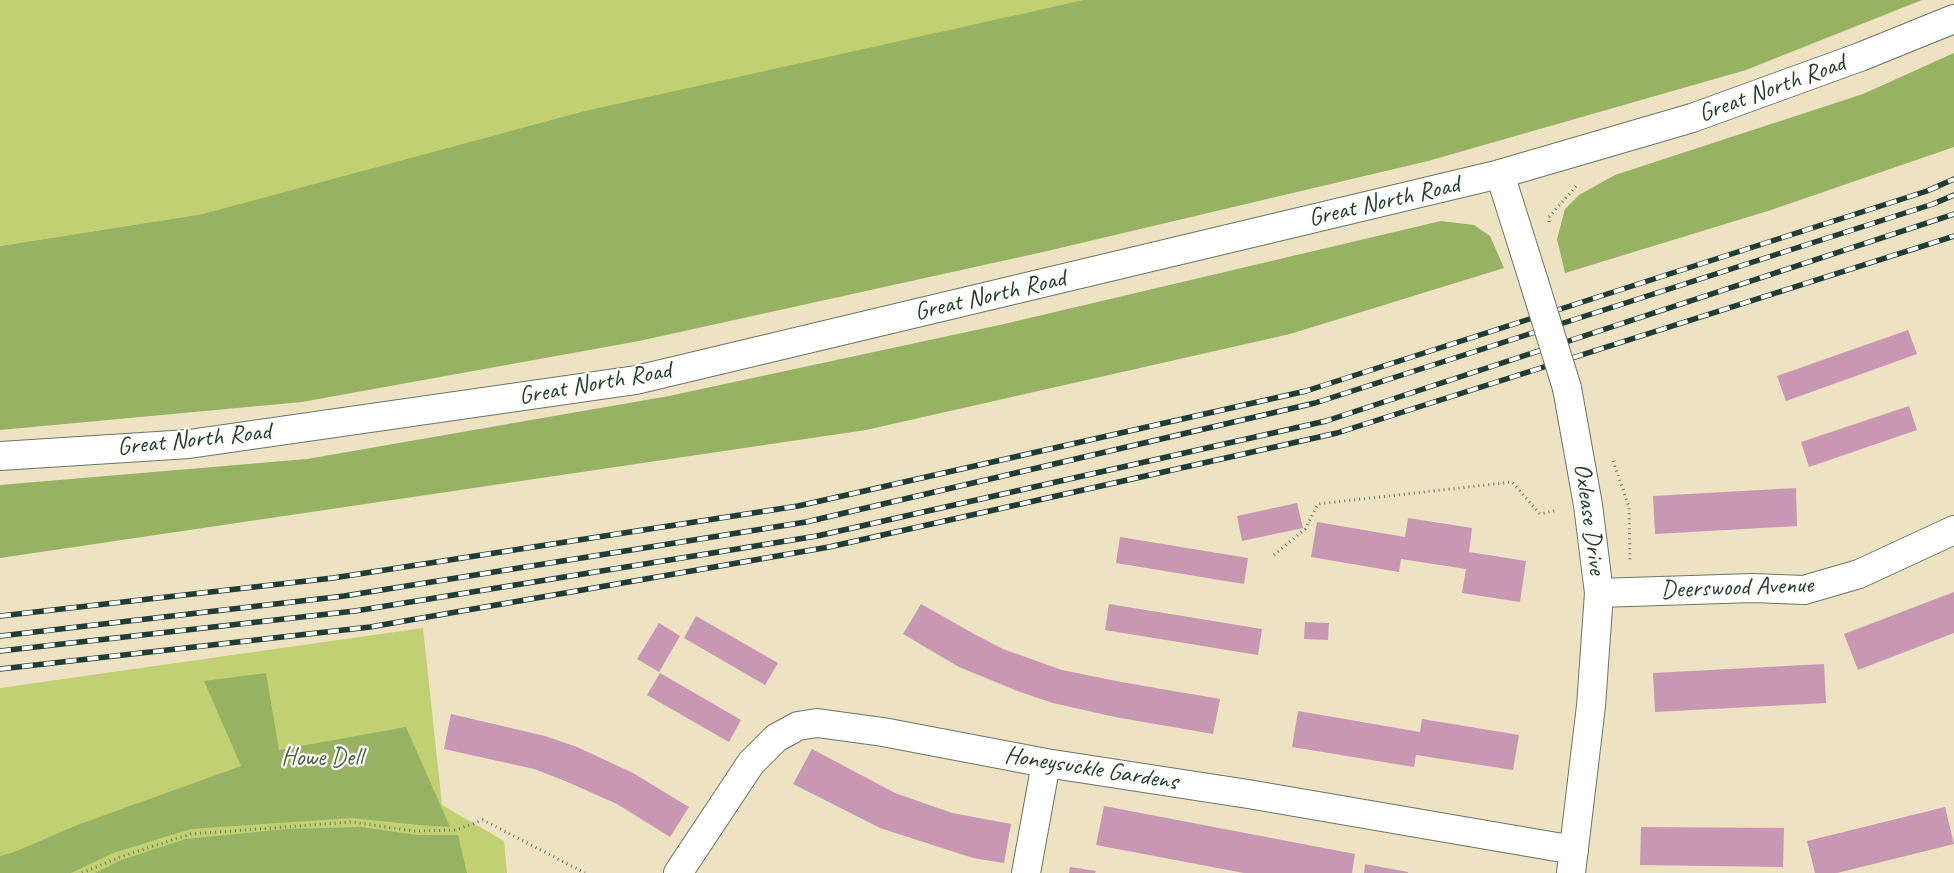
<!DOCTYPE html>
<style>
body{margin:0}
canvas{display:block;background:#ede2c2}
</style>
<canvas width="1954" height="873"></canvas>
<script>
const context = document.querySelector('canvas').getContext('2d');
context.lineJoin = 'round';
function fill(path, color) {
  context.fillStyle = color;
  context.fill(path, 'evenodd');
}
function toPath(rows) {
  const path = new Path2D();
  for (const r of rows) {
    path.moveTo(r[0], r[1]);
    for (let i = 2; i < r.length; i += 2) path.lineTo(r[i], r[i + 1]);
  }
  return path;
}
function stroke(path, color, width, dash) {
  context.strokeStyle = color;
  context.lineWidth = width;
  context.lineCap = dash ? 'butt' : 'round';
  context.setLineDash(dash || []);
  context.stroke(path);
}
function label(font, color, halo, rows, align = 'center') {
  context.font = font + ' Caveat,sans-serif';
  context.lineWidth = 4.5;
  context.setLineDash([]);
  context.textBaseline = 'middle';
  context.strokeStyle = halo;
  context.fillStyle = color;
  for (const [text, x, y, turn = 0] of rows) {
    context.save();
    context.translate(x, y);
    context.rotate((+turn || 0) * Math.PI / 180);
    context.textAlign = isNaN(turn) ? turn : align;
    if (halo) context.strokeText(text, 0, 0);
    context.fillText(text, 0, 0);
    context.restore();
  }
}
fill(toPath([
 [0,0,1104,0,203,214,0,246],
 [423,628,442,805,504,841,507,873,0,873,0,688]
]), '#c1d072');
fill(toPath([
 [1084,0,1922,0,1746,70,1428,161,1043,252,639,341,302,402,0,430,0,246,203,214,585,111],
 [1954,53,1954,147,1771,210,1565,273,1557,239,1565,209,1579,195,1615,175,1863,94],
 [1441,221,1474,225,1490,236,1504,268,1290,334,866,430,0,558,0,485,307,459,669,396,1004,324],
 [266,673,279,750,406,727,450,827,419,825,351,818,191,829,113,853,71,873,0,873,0,856,14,852,80,824,241,766,204,681],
 [361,827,417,835,458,835,467,873,95,873,121,860,186,839,286,829]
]), '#98b264');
fill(toPath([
 [1908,330,1917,354,1786,401,1777,376],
 [1909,406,1917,430,1809,467,1801,442],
 [1796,488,1797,526,1655,534,1653,496],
 [1297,503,1303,528,1242,541,1237,516],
 [1408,518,1472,528,1469,552,1526,561,1520,602,1462,593,1466,569,1401,559,1399,572,1311,557,1317,522,1405,537],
 [1120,537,1248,558,1244,584,1116,563],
 [1954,592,1954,633,1858,670,1844,634],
 [921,604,976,635,1003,649,1062,670,1121,682,1220,699,1213,734,1115,717,1053,703,1020,692,959,667,903,634],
 [1109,604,1262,629,1258,655,1105,630],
 [696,616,778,663,765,685,684,638],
 [1305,622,1329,623,1328,640,1304,639],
 [659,623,680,636,659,672,637,659],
 [1824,664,1826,703,1655,712,1653,673],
 [660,673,741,720,729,742,647,695],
 [1298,711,1420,732,1422,719,1519,735,1513,770,1416,755,1414,767,1292,747],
 [451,714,545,736,577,747,633,773,689,807,670,837,617,804,563,780,534,769,444,749],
 [812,749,895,793,952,813,1011,824,1004,863,973,858,880,828,793,784],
 [1104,806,1355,854,1352,873,1244,873,1096,845],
 [1945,807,1954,844,1837,873,1815,873,1807,841],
 [1641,827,1784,828,1783,867,1640,865],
 [1365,864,1408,872,1408,873,1364,873],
 [1070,867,1096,871,1095,873,1069,873]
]), '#c797b4');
const minor = toPath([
 [1599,593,1753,588,1804,590,1859,574,1954,530],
 [678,873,751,763,776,738,798,726,817,723,883,732,1046,763,1248,794,1574,850],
 [1026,873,1046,763]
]);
const tertiary = toPath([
 [1500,174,1534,282],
 [1567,388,1588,505,1599,593,1591,706,1571,873]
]);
const primary = toPath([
 [0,456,189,444,636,380,1500,174,1692,118,1860,57,1954,19]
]);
stroke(minor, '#677766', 30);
stroke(tertiary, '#677766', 30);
stroke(primary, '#677766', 30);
stroke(toPath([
 [1549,222,1549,217,1578,184],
 [1613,461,1629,507,1630,562],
 [1274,555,1305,529,1318,504,1512,482,1540,514,1558,510],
 [82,873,120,857,191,834,351,822,414,831,456,830,483,820,585,873]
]), '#677766', 3, [1, 4]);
stroke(minor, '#fff', 28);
stroke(tertiary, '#fff', 28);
stroke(primary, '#fff', 28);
const rail = toPath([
 [0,616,333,578,798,506,1306,391,1927,191,1954,179],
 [0,636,344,596,806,522,1315,403,1933,204,1954,195],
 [0,651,355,611,817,536,1326,421,1954,214],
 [0,669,370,627,829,547,1337,433,1954,236]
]);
stroke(rail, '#1f3d34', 5.5);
stroke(rail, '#fdfcf7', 4, [11]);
const tertiaryBridge = toPath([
 [1534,282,1567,388]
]);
stroke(tertiaryBridge, '#677766', 30, []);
stroke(tertiaryBridge, '#fff', 28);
label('25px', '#1f3d34', '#fdfcf7', [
 ["Great North Road",1772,89,-20],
 ["Great North Road",1384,202,-13],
 ["Great North Road",990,296,-13],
 ["Great North Road",595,384,-10],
 ["Great North Road",194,440,-6],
 ["Oxlease Drive",1589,519,82],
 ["Deerswood Avenue",1737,588,-2],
 ["Honeysuckle Gardens",1091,769,9]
]);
label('25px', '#486244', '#fdfcf7', [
 ["Howe Dell",322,758]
]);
</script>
